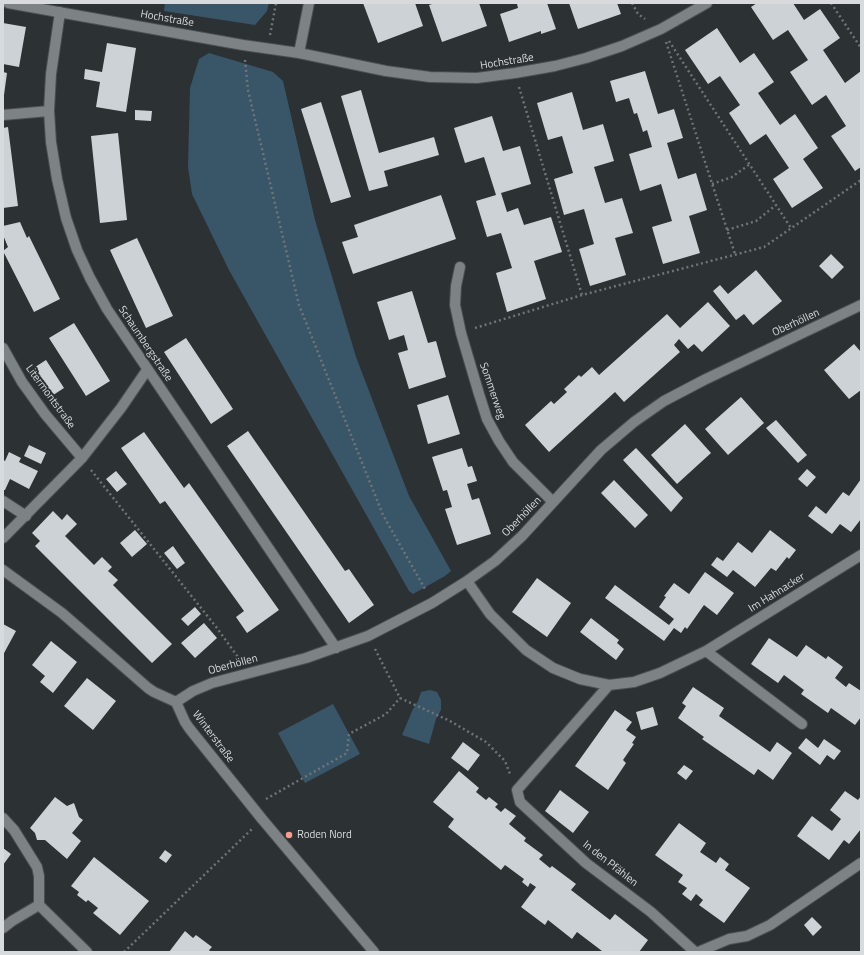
<!DOCTYPE html>
<meta charset="utf-8">
<style>
body{margin:0}
#map{position:relative;width:864px;height:955px;overflow:hidden;background:#2c3134;font-family:"Titillium Web",sans-serif}
canvas{display:block}
.frame{position:absolute;inset:0;border:4px solid #d8dbdd;pointer-events:none}
</style>
<div id="map">
<canvas width="864" height="955"></canvas>
<div class="frame"></div>
</div>
<script>
const context = document.querySelector('canvas').getContext('2d');
context.lineJoin = 'round';
function fill(path, color) {
  context.fillStyle = color;
  context.fill(path, 'evenodd');
}
function toPath(rows) {
  const path = new Path2D();
  for (const r of rows) {
    path.moveTo(r[0], r[1]);
    for (let i = 2; i < r.length; i += 2) path.lineTo(r[i], r[i + 1]);
  }
  return path;
}
function stroke(path, color, width, dash) {
  context.strokeStyle = color;
  context.lineWidth = width;
  context.lineCap = dash ? 'butt' : 'round';
  context.setLineDash(dash || []);
  context.stroke(path);
}
function label(font, color, halo, rows, align = 'center') {
  context.font = font + ' "Titillium Web",sans-serif';
  context.lineWidth = 4;
  context.setLineDash([]);
  context.textBaseline = 'middle';
  context.strokeStyle = halo;
  context.fillStyle = color;
  for (const [text, x, y, turn = 0] of rows) {
    context.save();
    context.translate(x, y);
    context.rotate((+turn || 0) * Math.PI / 180);
    context.textAlign = isNaN(turn) ? turn : align;
    if (halo) context.strokeText(text, 0, 0);
    context.fillText(text, 0, 0);
    context.restore();
  }
}
fill(toPath([
 [165,3,269,3,267,11,255,25,164,11],
 [209,53,273,72,283,81,315,220,356,357,409,496,451,571,445,576,413,594,409,591,229,270,192,194,188,167,190,88,199,59],
 [430,690,437,692,441,700,441,710,436,719,429,744,402,735,413,709,418,701,421,692],
 [333,704,360,754,305,783,278,733]
]), '#395669');
fill(toPath([
 [363,3,415,3,423,26,378,43],
 [435,3,479,3,487,26,442,42,429,5],
 [520,3,547,3,556,29,541,34,541,31,509,42,500,14,518,8,517,4],
 [569,3,617,3,621,14,578,29],
 [757,3,793,3,804,20,820,9,840,38,823,50,845,83,861,71,861,167,855,171,831,136,846,126,826,95,812,105,790,72,808,60,788,30,773,40,751,7],
 [3,23,26,27,19,67,3,64],
 [717,28,740,63,754,53,774,82,758,93,780,125,795,114,818,148,803,159,823,188,792,208,773,179,789,168,766,134,750,145,729,113,740,105,720,76,708,84,685,50],
 [107,43,136,48,126,112,96,107,100,82,84,79,85,69,102,72],
 [645,71,658,114,674,109,683,138,667,143,678,179,696,173,707,210,689,216,700,253,663,264,652,227,672,221,661,184,640,191,629,154,652,147,647,130,643,132,637,113,634,114,629,98,616,102,610,81],
 [3,72,7,73,4,95,3,95],
 [361,90,379,153,434,137,439,155,384,171,388,186,369,191,341,96],
 [572,92,583,130,603,124,614,161,594,167,605,203,622,198,633,233,615,238,626,275,590,286,579,249,594,244,584,209,564,215,554,179,573,173,562,136,548,140,537,103],
 [321,102,351,197,331,203,301,109],
 [135,110,152,111,151,121,135,120],
 [492,116,503,151,520,146,531,184,501,193,507,212,518,208,524,225,551,217,562,252,534,261,546,299,507,312,496,273,512,268,501,233,487,237,476,201,496,195,484,157,465,163,454,128],
 [8,127,18,206,3,208,3,128],
 [118,133,127,220,100,223,91,136],
 [441,195,456,239,353,274,342,242,358,237,354,225],
 [20,222,27,238,29,236,60,299,34,312,3,251,8,247,3,235,3,226],
 [137,238,173,316,146,328,110,250],
 [831,254,844,267,832,279,819,266],
 [756,270,782,301,753,325,744,314,736,320,713,291,720,285,728,294],
 [412,291,428,343,436,341,446,377,409,389,398,353,408,350,404,335,389,340,377,302],
 [708,302,730,326,702,352,694,344,688,349,679,339,674,345,680,352,624,402,615,392,549,452,525,425,551,401,554,404,567,392,564,389,579,375,581,377,592,367,599,375,667,314,680,328],
 [74,323,110,381,86,396,49,338],
 [186,338,233,409,211,424,164,352],
 [854,344,861,352,861,390,849,399,824,370],
 [46,360,64,388,47,399,29,371],
 [448,395,460,434,428,444,417,405],
 [741,397,764,423,728,455,705,429],
 [776,420,807,455,798,463,766,428],
 [685,424,711,453,677,484,651,455],
 [248,431,345,571,349,569,374,605,349,623,227,446],
 [144,432,184,488,189,483,279,610,247,633,236,617,244,611,165,501,160,504,121,448],
 [29,445,46,453,41,464,24,456],
 [462,448,468,467,472,466,477,481,467,484,472,500,479,498,491,534,457,545,445,509,452,507,447,490,443,491,432,457],
 [636,448,683,498,671,512,623,460],
 [9,452,21,458,19,462,38,471,29,489,10,479,5,490,3,490,3,460,5,461],
 [807,469,816,477,807,487,798,479],
 [116,471,127,484,117,492,106,479],
 [861,479,861,519,851,532,840,524,832,534,808,516,816,506,826,514,843,492,849,496],
 [614,480,648,515,635,528,601,493],
 [53,511,62,520,67,514,77,524,65,536,94,565,102,557,112,567,108,571,118,580,113,585,172,644,152,663,35,546,40,541,32,533],
 [135,530,147,544,132,557,120,543],
 [770,530,796,550,789,559,787,557,776,571,771,568,755,587,733,570,727,577,711,565,717,557,723,561,738,542,752,553],
 [173,546,185,563,177,569,164,553],
 [705,572,734,593,717,615,704,605,687,629,685,627,681,633,674,628,664,641,605,598,615,585,669,625,674,619,659,607,666,597,664,596,674,583,689,594],
 [537,578,571,603,547,637,512,612],
 [195,607,201,614,188,626,181,619],
 [591,618,619,640,617,643,624,649,616,660,580,632],
 [204,623,217,638,195,658,181,643],
 [3,624,16,631,3,655],
 [769,638,797,657,806,645,826,659,828,656,843,667,835,678,846,687,849,683,861,691,861,717,855,725,831,708,828,713,801,694,804,690,784,675,778,683,751,664],
 [51,641,77,662,53,693,40,682,45,676,32,665],
 [87,678,116,701,93,730,64,706],
 [693,687,724,708,719,716,770,752,777,742,792,753,773,780,758,769,754,775,702,739,704,737,678,718,686,706,682,703],
 [653,707,658,725,641,730,636,712],
 [615,710,632,722,626,730,636,737,632,743,634,744,623,760,626,763,608,790,575,766],
 [806,738,818,748,824,739,841,751,834,760,827,755,820,765,798,748],
 [463,742,480,755,468,771,451,758],
 [684,765,693,771,686,780,677,773],
 [459,771,479,788,476,792,486,800,489,797,498,804,495,807,501,812,505,808,516,816,509,824,526,838,524,841,543,855,539,859,550,868,552,866,576,884,571,890,610,920,615,914,648,940,639,952,600,952,602,951,577,932,572,939,548,920,545,925,521,907,536,887,530,883,528,887,522,882,524,879,505,865,501,870,448,827,454,819,433,802],
 [560,790,589,812,573,833,545,811],
 [845,791,858,800,861,796,861,829,849,844,844,840,829,860,797,836,812,816,832,831,841,819,830,810],
 [55,797,67,806,74,803,79,817,83,820,72,833,81,841,67,859,45,840,37,840,35,833,30,828],
 [679,823,706,843,700,852,716,863,720,857,729,864,725,870,750,888,724,923,699,905,703,900,696,894,691,901,682,894,687,888,678,882,683,875,655,855],
 [3,848,11,854,3,865],
 [165,850,172,855,166,863,159,858],
 [94,857,149,901,120,935,93,913,98,908,88,900,86,902,77,895,79,892,71,886],
 [812,917,822,927,813,936,804,925],
 [185,931,193,938,196,935,212,947,209,950,211,952,169,952]
]), '#ccd2d6');
const service = toPath([
 [3,501,26,516]
]);
const minor = toPath([
 [8,3,243,45,299,53,386,71,430,77,477,78,515,73,555,66,586,58,622,46,661,29,707,3],
 [60,12,51,74,49,111,51,142,57,179,66,218,77,250,90,278,107,309,336,648],
 [299,53,309,3],
 [3,115,49,111],
 [460,267,456,286,455,305,461,333,479,394,487,419,499,441,513,462,553,502],
 [3,348,22,382,45,414,82,458],
 [3,538,82,458,121,408,147,370],
 [3,570,62,613,148,688,154,692,176,702,185,722,189,728,262,819,374,952],
 [467,581,490,614,526,650,553,668,580,679,609,685,634,682,660,673,706,651,861,555],
 [706,651,802,724],
 [609,685,517,790,520,802,586,863,651,912,695,952],
 [176,702,193,691,212,683,306,658,368,636,432,603,467,581,495,561,522,536,601,450,634,422,664,401,704,380,861,305],
 [3,818,14,830,37,867,39,876,39,905,87,952],
 [3,928,12,921,39,905],
 [698,952,729,939,747,936,770,925,861,863]
]);
stroke(service, '#4c4f51', 12);
stroke(minor, '#4c4f51', 12);
stroke(toPath([
 [632,3,638,14,645,19],
 [831,3,861,48],
 [270,35,276,3],
 [669,41,791,228],
 [666,42,735,254],
 [245,60,248,90,299,305,383,515,425,589],
 [519,87,582,295],
 [712,184,732,177,750,164],
 [727,230,756,221,776,205],
 [475,328,582,295,764,247,861,180],
 [91,470,217,628,240,660],
 [375,649,400,698,450,721,486,742,505,761,510,774],
 [266,799,347,753,349,734,386,714,400,698],
 [124,952,252,829]
]), '#707477', 2.5, [2, 3]);
stroke(service, '#7d8285', 10);
stroke(minor, '#7d8285', 10);
for (const [x, y, r, color] of [
 [289,835,4,"#f59d8f"]
]) {
  const dot = new Path2D();
  dot.arc(x, y, r, 0, 2 * Math.PI);
  context.fillStyle = color;
  context.fill(dot);
  stroke(dot, '#2c3134', 1.5);
}
label('11px', '#d8dbdd', '#2c3134', [
 ["Hochstraße",167,19,10],
 ["Hochstraße",507,62,-9],
 ["Oberhöllen",796,323,-25],
 ["Schaumbergstraße",145,344,56],
 ["Sommerweg",492,391,71],
 ["Litermontstraße",50,397,54],
 ["Oberhöllen",522,517,-46],
 ["Im Hahnacker",777,593,-32],
 ["Oberhöllen",233,665,-15],
 ["Winterstraße",213,737,53],
 ["In den Pfählen",610,864,38]
]);
label('11px', '#d8dbdd', '#2c3134', [
 ["Roden Nord",297,835]
], 'left');
</script>
